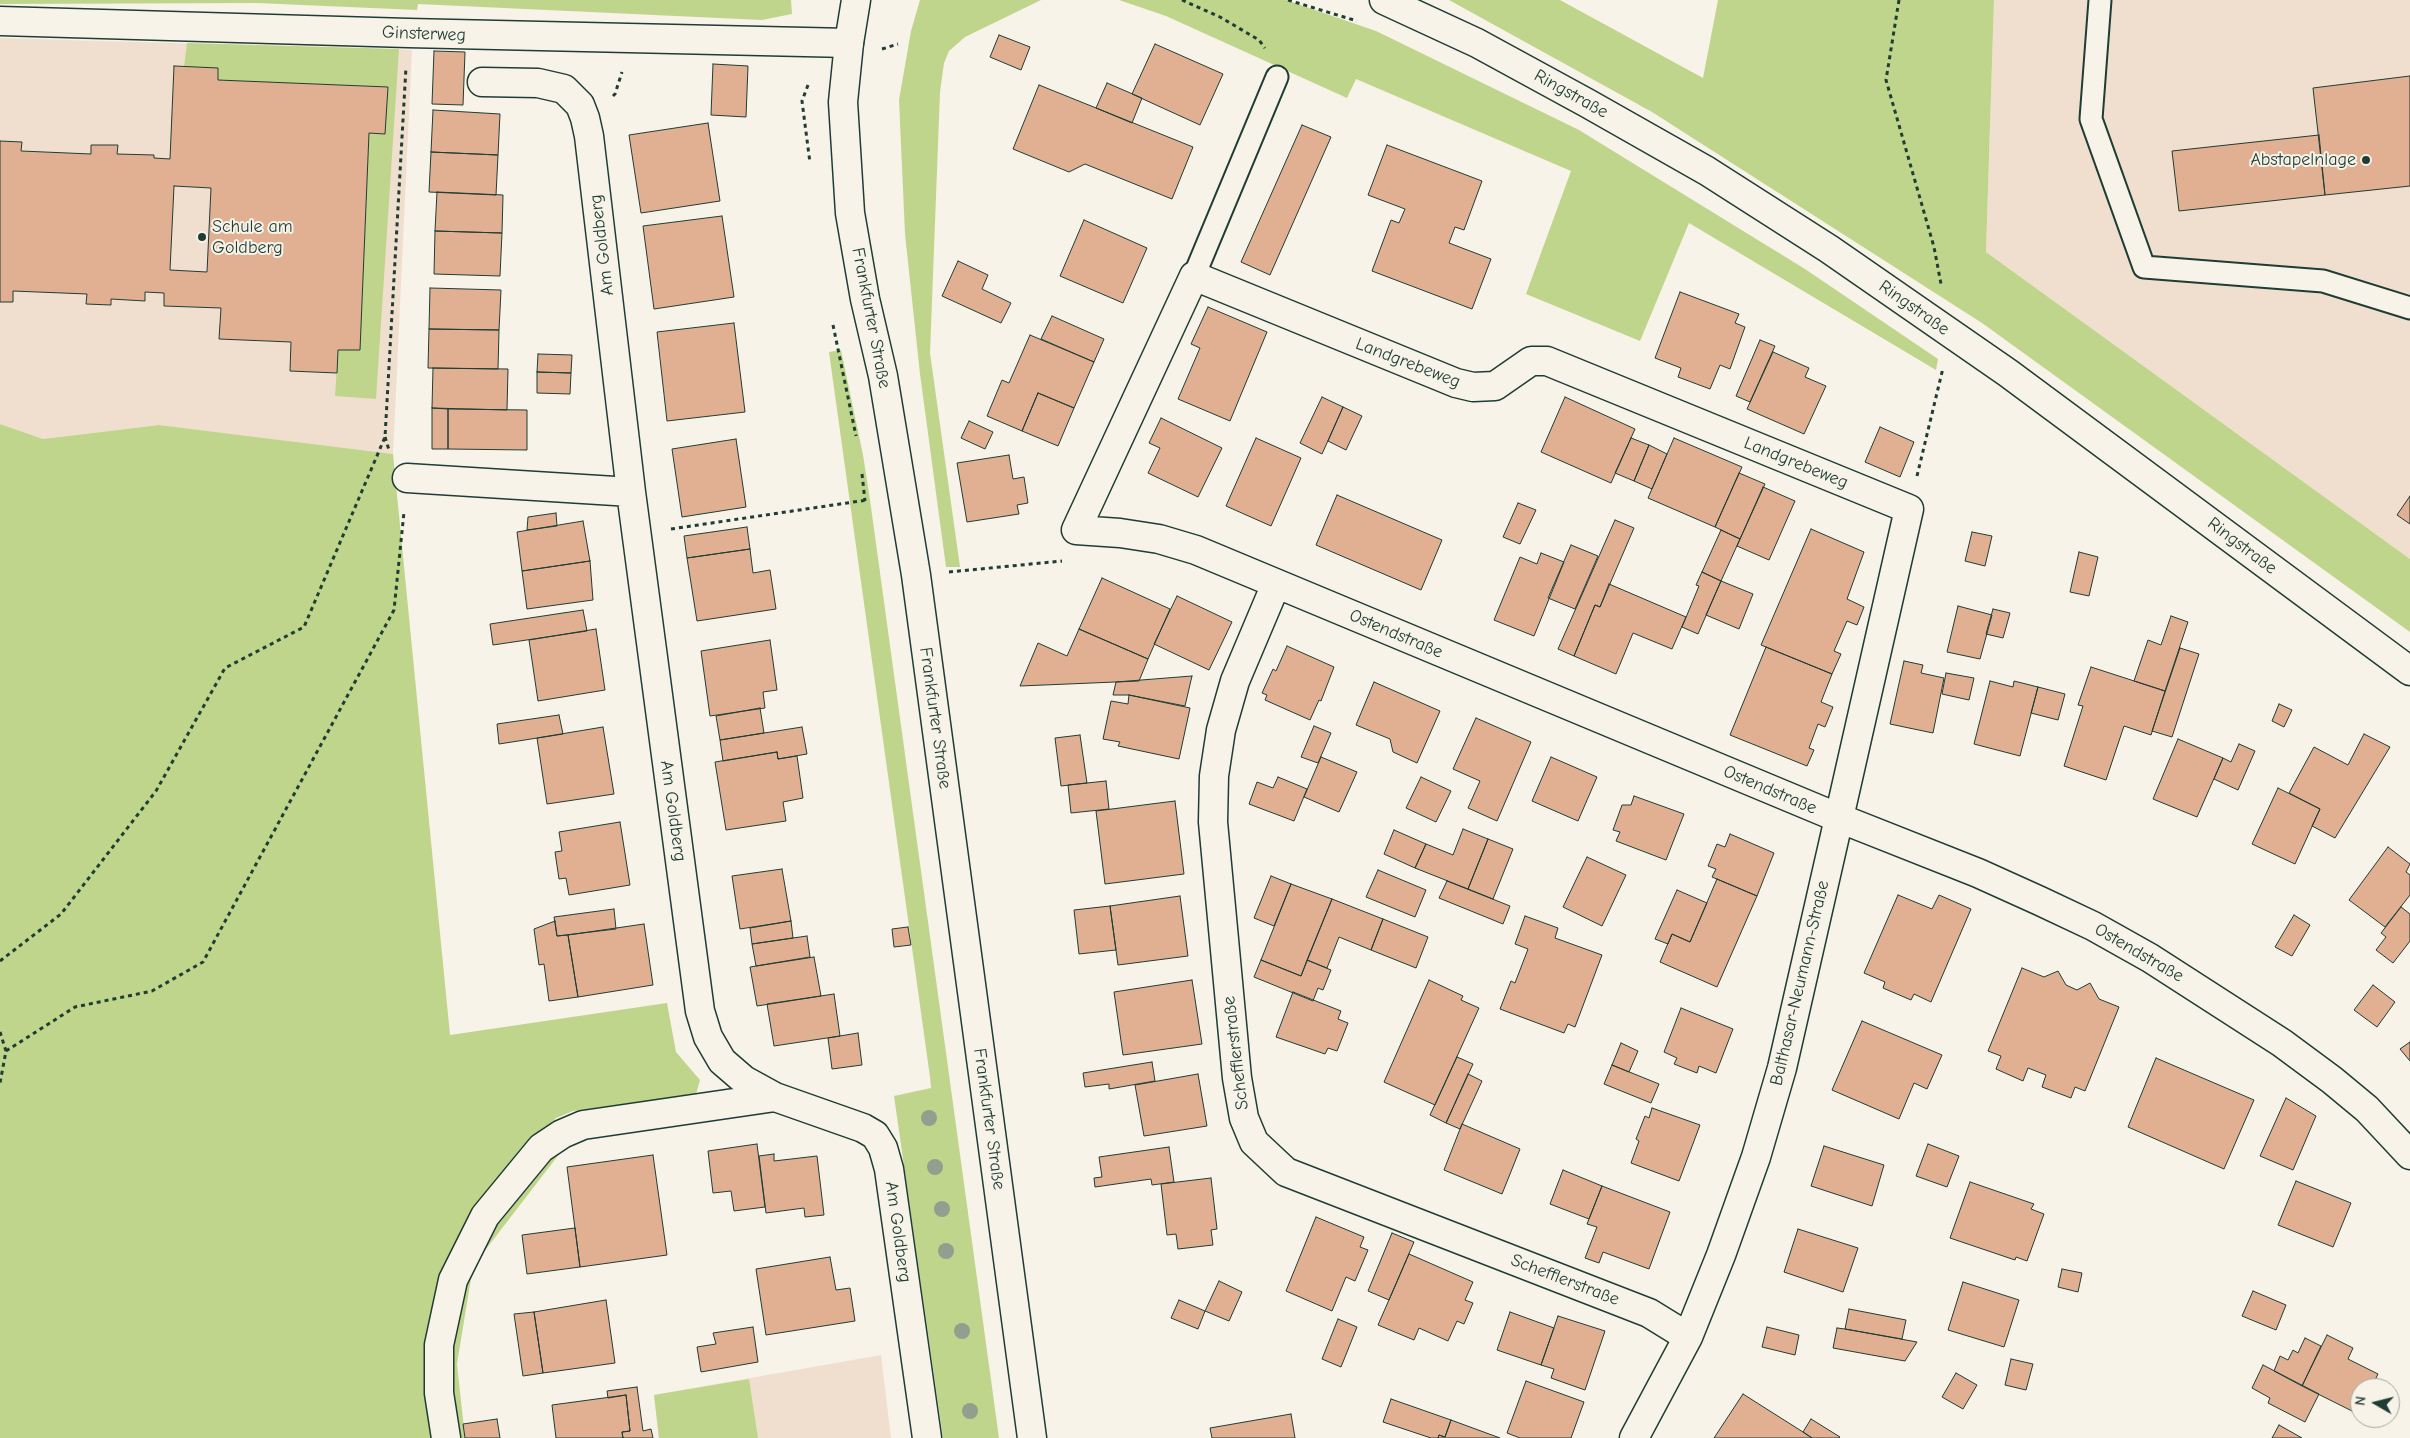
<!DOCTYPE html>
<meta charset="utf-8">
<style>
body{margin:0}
#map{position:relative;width:2410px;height:1438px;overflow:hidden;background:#f7f3e8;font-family:"Comic Neue",sans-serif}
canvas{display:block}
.north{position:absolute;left:2350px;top:1378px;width:50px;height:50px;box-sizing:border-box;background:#f7f3e8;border:1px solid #a1aaa0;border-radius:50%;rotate:278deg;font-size:14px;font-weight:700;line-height:20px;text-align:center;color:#1f3d34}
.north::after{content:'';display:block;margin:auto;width:18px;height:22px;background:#1f3d34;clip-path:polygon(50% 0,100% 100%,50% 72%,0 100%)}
</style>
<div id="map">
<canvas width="2410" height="1438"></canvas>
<div class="north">N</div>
</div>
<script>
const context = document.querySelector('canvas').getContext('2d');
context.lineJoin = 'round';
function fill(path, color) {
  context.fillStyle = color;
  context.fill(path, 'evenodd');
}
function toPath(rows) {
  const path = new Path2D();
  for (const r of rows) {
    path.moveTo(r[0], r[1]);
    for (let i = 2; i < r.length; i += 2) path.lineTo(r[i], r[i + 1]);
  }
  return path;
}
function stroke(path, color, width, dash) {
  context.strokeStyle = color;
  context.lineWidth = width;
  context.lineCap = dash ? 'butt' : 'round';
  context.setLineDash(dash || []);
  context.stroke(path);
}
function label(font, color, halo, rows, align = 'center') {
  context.font = font + ' "Comic Neue",sans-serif';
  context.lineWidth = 4;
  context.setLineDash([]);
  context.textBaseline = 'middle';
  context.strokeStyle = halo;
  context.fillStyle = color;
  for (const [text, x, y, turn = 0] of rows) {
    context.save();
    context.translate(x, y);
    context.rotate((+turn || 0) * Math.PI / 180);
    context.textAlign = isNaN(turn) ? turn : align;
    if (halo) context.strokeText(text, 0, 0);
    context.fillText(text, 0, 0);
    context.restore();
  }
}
fill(toPath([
 [1994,0,2410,0,2410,559,1986,252],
 [0,38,412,50,393,454,159,425,43,439,0,424],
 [881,1355,891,1438,659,1438,654,1395]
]), '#f0dfce');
fill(toPath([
 [0,0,791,0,792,14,762,20,418,4,417,10,257,3,0,4],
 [920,0,1041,0,965,37,949,51,944,63,940,92,930,353,960,567,946,567,920,374,905,234,899,100,911,31],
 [1119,0,1286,0,1376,31,1579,130,1805,269,1938,359,1936,370,1689,223,1640,341,1526,294,1571,171,1356,79,1347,98,1166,16],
 [1449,0,1560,0,1703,78,1718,0,1994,0,1986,252,2410,559,2410,632,1982,323,1652,112],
 [187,43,399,49,376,399,335,396,338,350,360,350,369,133,385,134,387,87,218,80,184,67],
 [841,350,863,455,870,500,999,1438,943,1438,894,1096,931,1088,930,1077,829,352],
 [0,424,43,439,159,425,393,454,450,1035,667,1003,676,1052,700,1080,696,1094,573,1111,556,1118,541,1133,560,1153,473,1266,457,1364,465,1438,0,1438],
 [749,1379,758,1438,659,1438,654,1395]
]), '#bfd58b');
const building = toPath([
 [999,35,1030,47,1021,70,990,57,999,35],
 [1155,44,1223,74,1200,125,1132,94,1155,44],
 [434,51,465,52,463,105,432,104,434,51],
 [713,64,748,66,746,117,711,115,713,64],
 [174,66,218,68,218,80,388,87,385,134,369,133,360,350,338,350,337,373,290,371,291,342,219,339,221,308,164,306,164,293,145,292,145,301,111,299,111,305,86,304,87,294,13,291,13,302,0,302,0,141,22,142,21,151,91,154,91,145,118,145,117,154,154,155,154,158,170,159,174,66],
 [174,186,211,188,207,272,170,270,174,186],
 [2410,76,2410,186,2325,195,2313,88,2410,76],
 [1107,83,1142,98,1132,123,1096,108,1107,83],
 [1039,85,1193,147,1172,199,1085,164,1069,172,1013,149,1039,85],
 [433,110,500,114,498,155,431,152,433,110],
 [708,123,720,201,641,213,629,135,708,123],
 [1302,125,1331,137,1270,275,1241,262,1302,125],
 [2319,135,2325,195,2179,211,2172,151,2319,135],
 [1387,145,1482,181,1464,230,1455,227,1449,243,1491,259,1472,309,1372,271,1391,220,1399,223,1405,209,1368,195,1387,145],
 [431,152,498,155,496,195,429,192,431,152],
 [437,192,503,195,502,233,435,231,437,192],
 [722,216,734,297,654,309,643,226,722,216],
 [1084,220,1147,248,1123,303,1060,276,1084,220],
 [435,231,502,233,500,276,434,274,435,231],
 [958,261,988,275,982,289,1011,303,1001,323,942,296,958,261],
 [430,288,501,290,499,330,429,329,430,288],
 [1680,292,1739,314,1735,323,1745,327,1730,369,1720,365,1710,389,1678,377,1681,368,1655,358,1680,292],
 [1208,307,1267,332,1230,421,1178,399,1200,348,1191,344,1208,307],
 [1052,316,1104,339,1094,362,1041,339,1052,316],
 [734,323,745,412,667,421,657,332,734,323],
 [429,329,499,330,498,369,428,368,429,329],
 [1030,335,1094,362,1074,408,1038,393,1022,431,987,416,1002,380,1009,383,1030,335],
 [1760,340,1775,346,1750,402,1736,396,1760,340],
 [1773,352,1809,368,1805,377,1826,386,1804,434,1747,409,1773,352],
 [538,354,572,355,571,373,537,372,538,354],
 [433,368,508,369,507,410,432,408,433,368],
 [537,372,571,373,570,394,537,393,537,372],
 [1038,393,1074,408,1058,446,1022,431,1038,393],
 [1322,397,1343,407,1322,454,1300,443,1322,397],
 [1565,397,1635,429,1611,483,1541,452,1565,397],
 [1343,407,1362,416,1346,450,1328,441,1343,407],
 [432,408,448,409,448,449,432,449,432,408],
 [448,409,527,410,527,450,448,449,448,409],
 [1161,418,1222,448,1198,497,1148,473,1160,448,1149,443,1161,418],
 [969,421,993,432,985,449,961,438,969,421],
 [1880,427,1914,442,1900,477,1865,462,1880,427],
 [1256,438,1301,458,1271,526,1226,506,1256,438],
 [1631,438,1649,445,1634,481,1615,473,1631,438],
 [1674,438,1742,467,1715,527,1648,498,1674,438],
 [736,439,746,507,682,517,672,449,736,439],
 [1649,445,1667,454,1652,489,1634,481,1649,445],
 [1009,455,1013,479,1024,477,1028,503,1017,505,1019,514,967,522,957,463,1009,455],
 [1739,473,1765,484,1740,539,1715,527,1739,473],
 [1763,487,1795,501,1769,560,1737,546,1763,487],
 [1337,495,1442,540,1421,590,1316,545,1337,495],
 [2410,496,2410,524,2397,515,2410,496],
 [1518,503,1536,510,1520,544,1503,537,1518,503],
 [556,513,557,526,527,530,528,517,556,513],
 [1615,520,1634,528,1600,607,1595,605,1574,656,1558,649,1615,520],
 [583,521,590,561,522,571,517,532,583,521],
 [747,527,750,549,687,558,684,536,747,527],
 [1811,529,1864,552,1847,599,1864,607,1857,625,1847,621,1834,651,1841,654,1832,674,1761,645,1811,529],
 [1721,530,1740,539,1721,581,1702,572,1721,530],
 [1972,532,1992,536,1985,566,1965,561,1972,532],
 [1571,545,1598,556,1575,609,1548,598,1571,545],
 [750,549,753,573,770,570,776,609,697,621,687,558,750,549],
 [2079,552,2098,557,2089,596,2070,592,2079,552],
 [1541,553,1564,562,1534,636,1494,620,1520,557,1537,564,1541,553],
 [590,561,593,600,527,609,522,571,590,561],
 [1702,572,1721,581,1698,634,1682,627,1699,586,1696,585,1702,572],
 [1102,578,1170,609,1148,659,1079,629,1102,578],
 [1721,581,1753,594,1739,629,1706,615,1721,581],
 [1609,584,1686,617,1672,649,1633,633,1616,674,1574,656,1595,605,1600,607,1609,584],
 [1177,596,1232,622,1209,670,1154,644,1177,596],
 [1958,606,1992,615,1980,659,1947,652,1958,606],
 [1993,609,2010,613,2003,638,1986,634,1993,609],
 [583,610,587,631,493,645,490,624,583,610],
 [2171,616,2188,622,2165,691,2134,681,2148,640,2161,645,2171,616],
 [596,629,605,690,538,701,529,640,596,629],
 [1079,629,1148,659,1139,681,1020,686,1038,643,1067,656,1079,629],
 [770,640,777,690,763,692,765,708,710,716,701,651,770,640],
 [1287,646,1334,667,1321,701,1319,700,1310,720,1265,700,1267,695,1262,693,1273,669,1276,671,1287,646],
 [1766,647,1832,674,1821,702,1833,707,1825,727,1818,724,1809,748,1814,750,1807,766,1730,735,1766,647],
 [2180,648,2199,654,2172,737,2152,731,2180,648],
 [1904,661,1923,665,1921,673,1944,678,1933,733,1890,724,1904,661],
 [2091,667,2165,691,2151,735,2124,726,2106,780,2064,766,2083,706,2078,705,2091,667],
 [1946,673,1974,678,1969,700,1942,694,1946,673],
 [1192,676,1185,706,1129,695,1113,695,1116,682,1192,676],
 [1990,681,2013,687,2014,681,2038,687,2020,756,1974,744,1990,681],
 [1374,682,1440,711,1417,763,1393,752,1390,739,1356,725,1374,682],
 [2038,687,2065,694,2058,720,2031,713,2038,687],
 [1129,695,1190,708,1179,759,1118,746,1120,742,1103,739,1111,701,1128,704,1129,695],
 [2279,704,2292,710,2284,727,2272,721,2279,704],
 [760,708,764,733,720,740,716,716,760,708],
 [559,715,563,734,499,744,497,724,559,715],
 [1476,718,1531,742,1497,821,1468,808,1480,781,1453,769,1476,718],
 [1314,726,1331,733,1318,763,1301,757,1314,726],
 [603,727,614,794,547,804,537,738,603,727],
 [802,727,807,754,778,759,777,752,723,761,720,740,802,727],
 [2364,734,2390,747,2335,838,2312,826,2320,809,2289,793,2314,747,2348,765,2364,734],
 [1080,735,1087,783,1061,786,1055,738,1080,735],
 [2178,739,2223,758,2197,817,2153,799,2178,739],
 [2239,744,2255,751,2238,790,2214,779,2223,758,2231,762,2239,744],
 [777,752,778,759,797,756,803,798,783,802,786,821,726,830,715,762,777,752],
 [1321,757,1357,772,1339,812,1304,797,1321,757],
 [1551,757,1597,777,1578,821,1532,801,1551,757],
 [1278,777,1307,789,1294,821,1249,804,1257,782,1273,788,1278,777],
 [1421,777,1451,791,1436,822,1406,808,1421,777],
 [1106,781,1109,809,1071,813,1068,785,1106,781],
 [2278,788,2320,809,2295,864,2252,844,2278,788],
 [1634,796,1684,814,1666,860,1616,841,1620,832,1613,830,1622,805,1631,805,1634,796],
 [1175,801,1184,874,1105,884,1096,811,1175,801],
 [620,822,630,885,569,895,566,878,559,879,555,852,562,851,559,832,620,822],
 [1463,829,1488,839,1468,889,1415,868,1426,844,1453,855,1463,829],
 [1394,830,1426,844,1415,868,1384,854,1394,830],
 [1730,834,1774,853,1757,896,1712,877,1716,869,1708,866,1717,844,1725,847,1730,834],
 [1488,839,1513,849,1493,899,1468,889,1488,839],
 [2388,847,2410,864,2406,872,2410,875,2410,895,2385,927,2349,900,2388,847],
 [1587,857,1626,875,1602,926,1563,907,1587,857],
 [782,869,791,921,740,929,732,876,782,869],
 [1378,870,1426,890,1415,917,1366,897,1378,870],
 [1271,876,1291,884,1274,926,1254,918,1271,876],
 [1717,879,1757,896,1717,987,1660,962,1672,934,1690,942,1717,879],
 [1447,881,1510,906,1503,924,1439,898,1447,881],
 [1291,884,1332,899,1301,976,1261,960,1291,884],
 [1677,890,1707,903,1690,942,1672,934,1668,944,1655,939,1677,890],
 [1898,895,1932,909,1939,895,1971,909,1931,1002,1914,994,1911,1000,1883,988,1885,982,1864,973,1898,895],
 [1180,896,1188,956,1118,965,1110,906,1180,896],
 [1332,899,1383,919,1371,950,1339,937,1327,968,1307,960,1332,899],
 [1110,906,1116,950,1079,954,1074,910,1110,906],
 [2401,907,2410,914,2410,941,2393,963,2376,950,2386,937,2381,933,2401,907],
 [614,909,616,929,557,936,554,917,614,909],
 [2294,915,2310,925,2292,956,2275,947,2294,915],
 [1525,916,1558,928,1555,938,1602,955,1575,1027,1568,1024,1564,1033,1500,1009,1511,981,1515,983,1528,949,1515,944,1525,916],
 [1383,919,1428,937,1416,968,1371,950,1383,919],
 [555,921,557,936,568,935,578,997,549,1001,544,964,539,965,534,929,555,921],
 [791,921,793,938,752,944,750,928,791,921],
 [644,924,653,985,578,997,568,935,644,924],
 [908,927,911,945,894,947,892,929,908,927],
 [807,936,810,957,756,966,752,944,807,936],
 [814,957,821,996,757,1006,750,967,814,957],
 [1261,960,1301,976,1307,960,1331,970,1323,990,1318,988,1313,1001,1254,977,1261,960],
 [2022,968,2044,977,2058,971,2066,985,2077,990,2090,983,2099,999,2119,1007,2085,1091,2075,1087,2071,1098,2042,1087,2046,1075,2028,1068,2023,1081,1996,1069,2001,1056,1988,1051,2022,968],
 [1192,980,1202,1044,1123,1055,1114,992,1192,980],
 [1429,980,1463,996,1461,1000,1479,1008,1435,1105,1384,1082,1429,980],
 [2373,985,2395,1002,2377,1027,2354,1010,2373,985],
 [1293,992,1341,1011,1338,1019,1348,1023,1337,1051,1328,1048,1325,1054,1276,1037,1293,992],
 [834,994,840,1036,774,1046,767,1004,834,994],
 [1681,1008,1733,1029,1716,1073,1699,1066,1697,1073,1674,1064,1677,1058,1664,1052,1681,1008],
 [1862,1021,1942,1055,1927,1089,1914,1083,1899,1119,1832,1090,1862,1021],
 [858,1033,862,1065,832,1069,828,1038,858,1033],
 [2410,1042,2410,1061,2400,1049,2410,1042],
 [1621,1043,1638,1051,1629,1072,1612,1065,1621,1043],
 [1457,1057,1473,1064,1446,1123,1430,1115,1457,1057],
 [2156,1058,2254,1100,2224,1169,2128,1127,2156,1058],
 [1152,1062,1155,1081,1109,1089,1109,1084,1085,1087,1083,1073,1152,1062],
 [1612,1065,1659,1084,1651,1103,1604,1084,1612,1065],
 [1198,1074,1207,1126,1144,1136,1135,1085,1198,1074],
 [1468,1074,1482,1081,1460,1129,1446,1123,1468,1074],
 [2286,1098,2316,1116,2293,1170,2260,1156,2286,1098],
 [1652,1108,1700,1125,1679,1181,1631,1163,1639,1141,1636,1139,1645,1116,1649,1118,1652,1108],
 [1462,1124,1520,1149,1502,1194,1444,1170,1462,1124],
 [757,1144,765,1207,734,1211,731,1191,713,1193,708,1151,757,1144],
 [1928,1144,1959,1156,1947,1187,1916,1176,1928,1144],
 [1824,1146,1884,1165,1872,1206,1811,1186,1824,1146],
 [1169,1147,1174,1182,1152,1185,1151,1179,1095,1187,1094,1178,1102,1177,1099,1157,1169,1147],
 [774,1154,774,1161,817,1156,824,1215,805,1217,804,1208,766,1213,759,1156,774,1154],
 [653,1155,667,1255,580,1267,567,1167,653,1155],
 [1563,1170,1602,1186,1589,1219,1550,1204,1563,1170],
 [1211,1178,1217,1229,1211,1230,1213,1245,1178,1249,1176,1234,1167,1235,1161,1184,1211,1178],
 [2296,1181,2351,1203,2333,1247,2278,1225,2296,1181],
 [1970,1182,2034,1204,2031,1209,2044,1214,2027,1261,2016,1257,2015,1260,1950,1238,1970,1182],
 [1602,1186,1670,1212,1649,1269,1603,1252,1599,1263,1585,1258,1597,1227,1587,1224,1602,1186],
 [1316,1217,1364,1237,1360,1247,1368,1250,1355,1281,1346,1277,1332,1311,1286,1291,1316,1217],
 [575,1228,580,1267,527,1274,522,1235,575,1228],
 [1798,1229,1858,1248,1843,1292,1784,1272,1798,1229],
 [1392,1233,1414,1242,1389,1300,1368,1291,1392,1233],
 [1409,1254,1473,1282,1465,1300,1473,1303,1464,1324,1457,1321,1448,1341,1419,1328,1414,1340,1378,1325,1409,1254],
 [830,1257,836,1290,850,1288,855,1321,766,1335,756,1269,830,1257],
 [2062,1269,2082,1273,2078,1292,2058,1287,2062,1269],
 [1219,1281,1242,1292,1229,1321,1205,1311,1219,1281],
 [1963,1282,2019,1300,2004,1347,1948,1330,1963,1282],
 [2253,1291,2286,1305,2276,1330,2242,1316,2253,1291],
 [606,1300,615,1363,543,1373,534,1312,606,1300],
 [1179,1300,1205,1311,1198,1329,1171,1318,1179,1300],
 [1849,1309,1906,1320,1902,1339,1845,1329,1849,1309],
 [534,1312,543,1373,523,1376,514,1314,534,1312],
 [1510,1312,1554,1328,1541,1365,1497,1350,1510,1312],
 [1558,1316,1605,1331,1585,1390,1551,1378,1554,1369,1541,1365,1558,1316],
 [1338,1319,1357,1327,1341,1367,1322,1359,1338,1319],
 [753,1327,758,1362,701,1372,697,1347,716,1344,713,1333,753,1327],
 [1767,1327,1799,1335,1795,1355,1762,1347,1767,1327],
 [1837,1328,1845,1329,1917,1342,1905,1361,1833,1348,1837,1328],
 [2327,1335,2353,1348,2348,1359,2378,1374,2371,1388,2360,1388,2358,1414,2302,1386,2327,1335],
 [2305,1338,2321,1346,2302,1386,2274,1371,2280,1356,2288,1360,2293,1350,2298,1353,2305,1338],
 [2011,1359,2033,1364,2026,1390,2005,1385,2011,1359],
 [2263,1365,2319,1394,2305,1422,2268,1403,2270,1398,2252,1388,2263,1365],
 [1956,1373,1977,1385,1963,1409,1942,1397,1956,1373],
 [1526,1381,1584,1402,1571,1438,1520,1438,1507,1433,1526,1381],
 [637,1387,643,1431,651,1429,653,1438,623,1438,622,1432,630,1431,626,1395,608,1398,607,1391,637,1387],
 [1743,1394,1803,1432,1812,1438,1714,1438,1743,1394],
 [626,1395,630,1431,622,1432,623,1438,556,1438,552,1405,626,1395],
 [1391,1399,1451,1420,1445,1437,1439,1435,1438,1438,1431,1438,1383,1422,1391,1399],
 [1291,1414,1295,1438,1212,1438,1210,1428,1291,1414],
 [497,1419,500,1438,465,1438,463,1424,497,1419],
 [1811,1419,1840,1437,1839,1438,1812,1438,1803,1432,1811,1419],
 [1451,1420,1500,1438,1438,1438,1439,1435,1445,1437,1451,1420],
 [2279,1425,2302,1438,2272,1438,2279,1425]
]);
fill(building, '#e1b093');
stroke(building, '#1f3d34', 1);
const lane = toPath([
 [2100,0,2091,119,2144,267,2323,281,2410,308],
 [1194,276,1277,77]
]);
const street = toPath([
 [0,21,408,33,849,43],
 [482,82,538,83,564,89,580,105,585,118,589,136,631,492,700,1011,708,1037,722,1061,744,1080,775,1097,863,1128,875,1135,883,1148,889,1169,927,1438],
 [407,478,631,492],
 [1276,584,1235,681,1221,730,1214,776,1213,822,1237,1078,1244,1118,1254,1142,1286,1172,1649,1313,1688,1337],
 [446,1438,439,1393,439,1345,453,1280,485,1216,541,1148,562,1134,583,1125,775,1097],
 [1634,1438,1688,1337,1721,1255,1756,1157,1782,1068,1839,818,1909,509,1547,361,1531,361,1495,386,1473,387,1456,383,1194,276,1076,530,1120,533,1159,539,1196,550,1839,818,1978,873,2040,901,2093,926,2150,958,2282,1043,2332,1080,2367,1109,2410,1155]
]);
const secondary = toPath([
 [856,0,849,43,843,102,850,213,865,299,883,376,916,575,1032,1438],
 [1384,0,1477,43,1587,103,1707,171,1829,249,2008,373,2410,671]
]);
stroke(lane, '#1f3d34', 25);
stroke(street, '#1f3d34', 31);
stroke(secondary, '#1f3d34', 31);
stroke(toPath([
 [1182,0,1220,17,1259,40,1265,48],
 [1288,0,1357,21],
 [1899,0,1886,80,1934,247,1941,284],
 [882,49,898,44],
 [808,85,802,101,810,163],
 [613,96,615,94,622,72],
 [833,325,856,436],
 [385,437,389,450],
 [862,474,865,501],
 [1917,476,1943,368],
 [671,529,867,500],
 [949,572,1062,561],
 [0,961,61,914,156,791,225,668,304,627,385,437,406,67],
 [0,1032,6,1051,0,1083],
 [6,1051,75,1007,152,991,203,962,394,610,404,512]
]), '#1f3d34', 3, [4, 4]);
stroke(lane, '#f7f3e8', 21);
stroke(street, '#f7f3e8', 28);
stroke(secondary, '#f7f3e8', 28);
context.fillStyle = '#929f8e';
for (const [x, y] of [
 [929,1118],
 [935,1167],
 [942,1209],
 [946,1251],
 [962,1331],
 [970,1411]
]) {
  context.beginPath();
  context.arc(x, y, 8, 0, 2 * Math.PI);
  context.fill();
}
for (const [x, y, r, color] of [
 [2366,160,5,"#1f3d34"],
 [202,237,5,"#1f3d34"]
]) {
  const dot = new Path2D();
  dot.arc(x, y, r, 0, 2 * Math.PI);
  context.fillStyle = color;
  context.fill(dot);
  stroke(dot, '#f7f3e8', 2);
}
label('18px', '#1f3d34', '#f7f3e8', [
 ["Ginsterweg",424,34,2],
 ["Ringstraße",1571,94,29],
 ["Am Goldberg",602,245,-97],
 ["Ringstraße",1914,308,35],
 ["Frankfurter Straße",871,318,79],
 ["Landgrebeweg",1408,363,21],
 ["Landgrebeweg",1796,463,22],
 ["Ringstraße",2242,546,37],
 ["Ostendstraße",1396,634,23],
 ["Frankfurter Straße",935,718,82],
 ["Ostendstraße",1770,790,23],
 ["Am Goldberg",673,811,82],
 ["Ostendstraße",2139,953,30],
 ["Balthasar-Neumann-Straße",1800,983,-77],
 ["Schefflerstraße",1236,1053,-97],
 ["Frankfurter Straße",989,1119,82],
 ["Am Goldberg",898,1232,82],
 ["Schefflerstraße",1565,1280,21]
]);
label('18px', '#1f3d34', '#f7f3e8', [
 ["Abstapelnlage",2356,160],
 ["Schule am",212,227,"left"],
 ["Goldberg",212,248,"left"]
], 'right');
</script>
